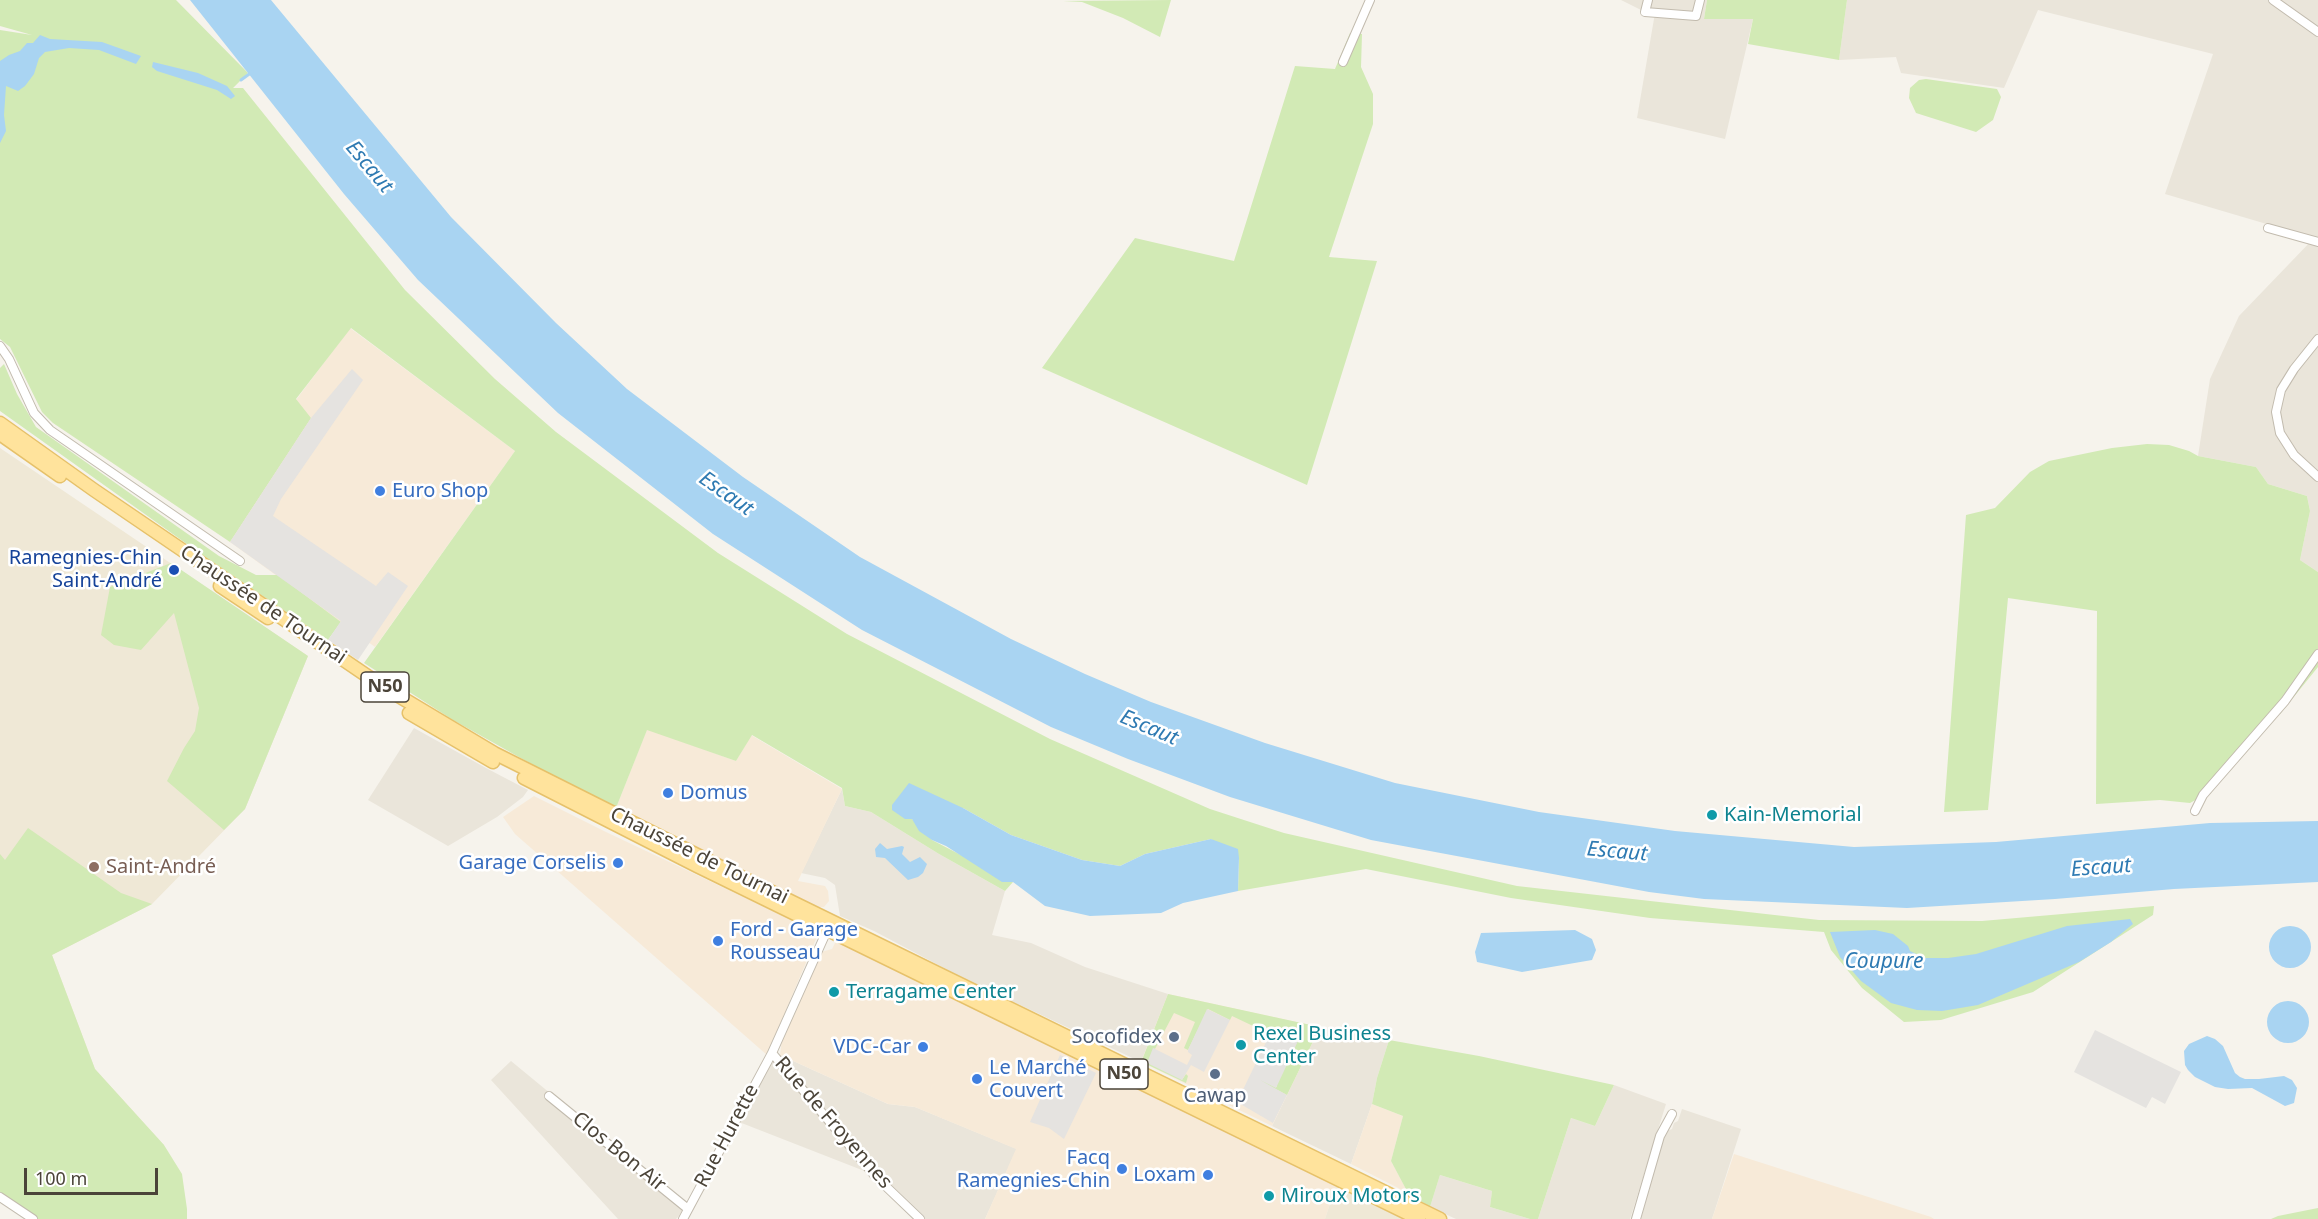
<!DOCTYPE html>
<meta charset="utf-8">
<style>
body{margin:0}
#map{position:relative;width:2318px;height:1219px;overflow:hidden;background:#f6f3ec;font-family:"Noto Sans",sans-serif}
canvas{display:block}
.scale{position:absolute;left:24px;top:1168px;width:134px;height:27px;box-sizing:border-box;border:3px solid #4b4439;border-top:0;padding-left:8px;font-size:18px;line-height:21px;white-space:nowrap;color:#4b4439;-webkit-text-stroke:4px #fff;paint-order:stroke}
</style>
<div id="map">
<canvas width="2318" height="1219"></canvas>
<div class="scale">100 m</div>
</div>
<script>
const context = document.querySelector('canvas').getContext('2d');
context.lineJoin = 'round';
function fill(path, color) {
  context.fillStyle = color;
  context.fill(path, 'evenodd');
}
function toPath(rows) {
  const path = new Path2D();
  for (const r of rows) {
    if (r.length === 3) {
      path.moveTo(r[0] + r[2], r[1]);
      path.arc(r[0], r[1], r[2], 0, 2 * Math.PI);
      continue;
    }
    path.moveTo(r[0], r[1]);
    for (let i = 2; i < r.length; i += 2) path.lineTo(r[i], r[i + 1]);
  }
  return path;
}
function stroke(path, color, width, dash) {
  context.strokeStyle = color;
  context.lineWidth = width;
  context.lineCap = dash ? 'butt' : 'round';
  context.setLineDash(dash || []);
  context.stroke(path);
}
function label(font, color, halo, rows, align = 'center') {
  context.font = font + ' "Noto Sans",sans-serif';
  context.lineWidth = 5;
  context.setLineDash([]);
  context.textBaseline = 'middle';
  context.strokeStyle = halo;
  context.fillStyle = color;
  for (const [text, x, y, turn = 0] of rows) {
    context.save();
    context.translate(x, y);
    context.rotate((+turn || 0) * Math.PI / 180);
    context.textAlign = isNaN(turn) ? turn : align;
    if (halo) context.strokeText(text, 0, 0);
    context.fillText(text, 0, 0);
    context.restore();
  }
}
fill(toPath([
 [1621,0,1707,0,1704,19,1753,19,1725,139,1637,118,1655,13,1641,10],
 [1847,0,2318,0,2318,572,2300,560,2310,511,2307,496,2268,484,2256,467,2198,456,2210,379,2239,316,2314,238,2165,194,2213,54,2038,10,2004,88,1901,73,1896,57,1839,60],
 [414,728,486,768,528,790,523,797,497,817,448,846,368,800],
 [842,789,845,806,871,812,939,854,1005,891,992,935,1031,943,1085,967,1168,994,1141,1062,965,979,874,931,840,916,835,885,825,878,801,873],
 [1320,1027,1389,1040,1377,1078,1372,1104,1351,1164,1272,1126],
 [780,1055,888,1104,915,1107,1017,1149,985,1219,913,1219,867,1172,739,1122,769,1066],
 [511,1061,686,1205,678,1217,676,1219,618,1219,491,1080],
 [1614,1085,1666,1104,1630,1219,1538,1219,1571,1118,1595,1126],
 [1682,1109,1741,1129,1712,1219,1641,1219,1665,1132,1672,1129,1674,1123,1678,1121],
 [1440,1175,1492,1191,1490,1207,1530,1219,1456,1219,1430,1207]
]), '#eae5da');
fill(toPath([
 [350,328,515,451,375,647,230,542,296,400],
 [647,729,736,761,751,735,842,789,798,881,825,886,828,891,829,901,824,907,816,907,616,808],
 [534,796,606,832,811,929,816,939,767,1055,515,834,503,817],
 [836,941,1336,1186,1325,1219,985,1219,1016,1149,915,1107,888,1104,780,1055,782,1039,821,952,832,949],
 [1168,994,1320,1027,1272,1126,1141,1062],
 [1372,1104,1403,1116,1391,1161,1408,1193,1351,1164],
 [1734,1154,1931,1217,1934,1219,1712,1219]
]), '#f7ead8');
fill(toPath([
 [0,448,308,656,245,809,152,904,52,955,95,1069,164,1145,38,1219,0,1193],
 [1336,1186,1403,1219,1325,1219]
]), '#efe8d6');
fill(toPath([
 [0,0,176,0,248,73,233,88,243,88,405,290,495,379,556,432,718,553,847,634,1050,739,1210,809,1284,833,1517,886,1819,920,1982,921,2154,906,2153,915,2033,992,1941,1020,1904,1022,1862,988,1831,950,1824,932,1650,918,1511,898,1366,869,1238,891,1239,858,1211,839,1145,854,1120,866,1082,860,1011,835,963,808,912,819,932,840,1013,882,1005,891,939,854,871,812,845,806,842,788,752,735,736,761,647,730,616,808,542,770,453,720,364,663,515,451,351,328,296,399,311,418,230,542,53,423,42,412,10,347,0,339,0,30,32,35,0,26],
 [1171,0,1160,37,1123,18,1082,2,1063,1],
 [1707,0,1847,0,1839,60,1748,44,1753,19,1704,19],
 [1350,33,1362,34,1361,67,1373,94,1373,124,1329,257,1377,261,1307,485,1042,368,1135,238,1234,261,1295,66,1335,69],
 [1926,79,1997,89,2001,97,1993,120,1976,132,1916,113,1909,98,1910,88,1919,80],
 [4,364,17,394,36,427,219,556,256,575,278,575,341,622,328,640,208,559,0,411,0,368],
 [2147,444,2169,445,2189,451,2198,456,2256,467,2268,484,2307,496,2310,511,2300,560,2318,572,2318,667,2280,714,2275,709,2201,797,2190,803,2160,800,2096,804,2097,611,2008,598,1988,810,1944,812,1966,515,1995,508,2030,472,2049,461,2112,448],
 [171,563,308,656,245,809,224,830,167,781,184,748,195,731,199,708,174,613,141,650,114,645,101,635,110,587],
 [28,828,121,893,152,904,52,955,95,1069,164,1145,182,1174,187,1209,187,1219,38,1219,0,1193,0,854,5,860],
 [1168,994,1320,1027,1287,1095,1260,1081,1261,1079,1277,1087,1275,1029,1270,1034,1232,1016,1230,1020,1208,1009,1188,1050,1184,1048,1195,1022,1174,1013,1155,1049,1153,1048,1182,1080,1186,1074,1188,1076,1186,1083,1146,1064,1147,1063,1142,1060],
 [1389,1040,1479,1056,1614,1085,1595,1126,1571,1118,1538,1219,1530,1219,1490,1207,1492,1191,1440,1175,1430,1207,1408,1193,1391,1161,1403,1116,1372,1104,1377,1078],
 [2318,1208,2318,1219,2271,1219,2278,1216]
]), '#d2eab5');
fill(toPath([
 [352,369,363,380,281,499,273,516,376,586,388,572,408,586,358,660,328,640,341,621,230,542,311,418],
 [1207,1009,1230,1020,1204,1072,1191,1065,1182,1080,1147,1063,1153,1048,1187,1065,1192,1055,1188,1052,1188,1050],
 [1275,1029,1298,1041,1276,1088,1260,1080,1287,1095,1273,1123,1237,1102,1270,1034],
 [2095,1030,2181,1072,2165,1104,2152,1097,2146,1108,2074,1072],
 [1060,1055,1096,1073,1064,1139,1049,1128,1030,1122]
]), '#e5e3e0');
fill(toPath([
 [190,0,271,0,451,217,556,323,627,389,743,477,860,557,1011,639,1085,674,1151,702,1265,743,1395,783,1539,812,1675,831,1854,847,1996,842,2210,823,2318,821,2318,882,2174,889,2055,899,1907,908,1704,899,1649,892,1371,840,1230,797,1128,759,1051,727,862,630,713,534,558,413,418,280,344,194],
 [40,35,50,39,102,42,141,56,136,64,99,50,69,48,45,52,39,58,34,74,25,86,18,91,6,86,4,115,6,131,0,143,0,61,9,55,20,51,27,43,33,43],
 [153,62,198,73,227,86,235,96,231,99,217,90,157,71,152,67],
 [909,783,963,808,1011,835,1082,860,1120,866,1145,854,1211,839,1238,849,1239,858,1238,891,1183,903,1161,913,1090,916,1045,906,1013,882,1002,882,946,846,932,840,919,831,912,819,905,819,892,810,892,805],
 [880,843,887,849,902,846,904,847,902,854,910,862,920,857,927,864,923,873,918,877,908,880,885,858,876,857,875,849],
 [2130,919,2133,924,2111,942,2079,962,1978,1005,1942,1011,1917,1010,1891,1003,1861,981,1840,957,1830,932,1875,930,1893,934,1908,946,1910,951,1925,958,1948,958,1976,954,2067,926],
 [2290,947,21],
 [1575,930,1592,939,1596,950,1592,960,1522,972,1477,962,1475,952,1481,933],
 [2288,1022,21],
 [2207,1036,2215,1039,2223,1046,2235,1073,2240,1077,2245,1079,2259,1079,2284,1076,2292,1080,2297,1088,2294,1103,2285,1106,2252,1088,2228,1089,2215,1087,2195,1077,2188,1070,2185,1065,2184,1051,2189,1044]
]), '#a9d4f2');
stroke(toPath([
 [241,80,252,72]
]), '#a9d4f2', 3);
const street = toPath([
 [1648,0,1645,12,1696,16,1700,0],
 [2273,0,2318,32],
 [1343,62,1370,0],
 [2268,228,2318,242],
 [2318,339,2294,369,2281,390,2276,412,2280,433,2294,455,2318,477],
 [0,346,9,359,34,413,50,430,240,561],
 [2195,811,2203,795,2285,701,2318,654],
 [829,926,772,1053,875,1176,920,1219],
 [549,1096,688,1209],
 [0,1197,33,1219],
 [683,1219,772,1053],
 [1636,1219,1660,1136,1672,1114]
]);
const primary = toPath([
 [0,423,94,490,382,686,494,753,729,871,1440,1219],
 [0,434,60,476],
 [220,586,268,618],
 [409,713,493,762],
 [524,778,697,866,1419,1219]
]);
stroke(street, '#c2bbae', 10);
stroke(primary, '#e6c16a', 15);
stroke(street, '#fff', 8);
stroke(primary, '#ffe39c', 12);
for (const [x, y, r, color] of [
 [380,491,6,"#3f7fe0"],
 [174,570,6,"#1a4fb4"],
 [668,793,6,"#3f7fe0"],
 [1712,815,6,"#0f9aa8"],
 [618,863,6,"#3f7fe0"],
 [94,867,6,"#8d6e63"],
 [718,941,6,"#3f7fe0"],
 [834,992,6,"#0f9aa8"],
 [1174,1037,6,"#5c6f8a"],
 [1241,1045,6,"#0f9aa8"],
 [923,1047,6,"#3f7fe0"],
 [1215,1074,6,"#5c6f8a"],
 [977,1079,6,"#3f7fe0"],
 [1122,1169,6,"#3f7fe0"],
 [1208,1175,6,"#3f7fe0"],
 [1269,1196,6,"#0f9aa8"]
]) {
  const dot = new Path2D();
  dot.arc(x, y, r, 0, 2 * Math.PI);
  context.fillStyle = color;
  context.fill(dot);
  stroke(dot, '#fff', 2);
}
for (const [x, y, w] of [
 [385,687,48],
 [1124,1074,48]
]) {
  const box = new Path2D();
  box.roundRect(x - w / 2, y - 15, w, 30, 4.5);
  context.fillStyle = '#fff';
  context.fill(box);
  stroke(box, '#4b4439', 1.5);
}
label('bold 18px', '#4b4439', null, [
 ["N50",385,687],
 ["N50",1124,1074]
]);
label('20px', '#366cbe', '#fff', [
 ["Euro Shop",392,491],
 ["Domus",680,793],
 ["Garage Corselis",606,863,"right"],
 ["Ford - Garage",730,930],
 ["Rousseau",730,953],
 ["VDC-Car",911,1047,"right"],
 ["Le Marché",989,1068],
 ["Couvert",989,1091],
 ["Facq",1110,1158,"right"],
 ["Ramegnies-Chin",1110,1181,"right"],
 ["Loxam",1196,1175,"right"]
], 'left');
label('20px', '#164399', '#fff', [
 ["Ramegnies-Chin",162,558],
 ["Saint-André",162,581]
], 'right');
label('20px', '#4b4439', '#fff', [
 ["Chaussée de Tournai",263,605,34],
 ["Chaussée de Tournai",699,856,26],
 ["Rue de Froyennes",833,1123,49],
 ["Rue Hurette",727,1136,-62],
 ["Clos Bon Air",619,1152,39]
]);
label('20px', '#0d838f', '#fff', [
 ["Kain-Memorial",1724,815],
 ["Terragame Center",846,992],
 ["Rexel Business",1253,1034],
 ["Center",1253,1057],
 ["Miroux Motors",1281,1196]
], 'left');
label('20px', '#785e54', '#fff', [
 ["Saint-André",106,867]
], 'left');
label('20px', '#4e5e75', '#fff', [
 ["Socofidex",1162,1037],
 ["Cawap",1215,1096,"center"]
], 'right');
label('italic 21px', '#2e7ab2', '#fff', [
 ["Escaut",369,167,50],
 ["Escaut",726,494,35],
 ["Escaut",1149,728,23],
 ["Escaut",1617,852,5],
 ["Escaut",2101,868,-4],
 ["Coupure",1884,962]
]);
</script>
